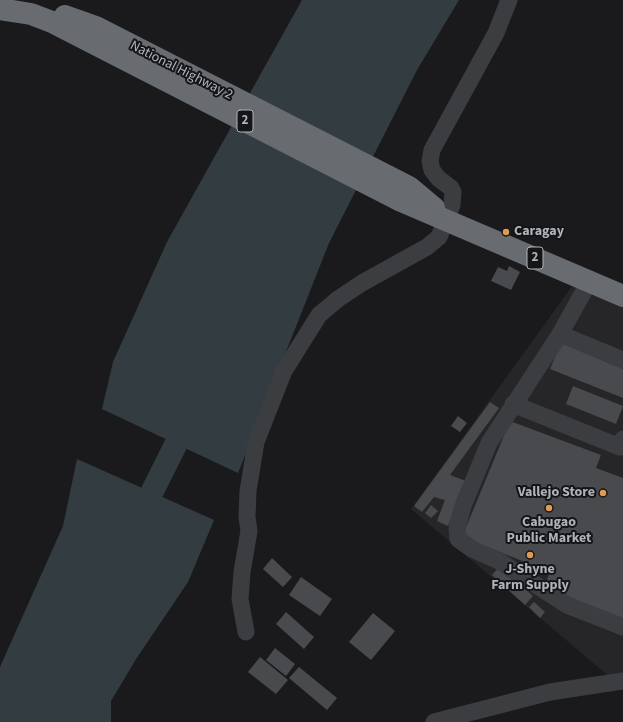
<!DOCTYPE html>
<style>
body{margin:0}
canvas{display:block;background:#1a1a1c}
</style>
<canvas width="623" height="722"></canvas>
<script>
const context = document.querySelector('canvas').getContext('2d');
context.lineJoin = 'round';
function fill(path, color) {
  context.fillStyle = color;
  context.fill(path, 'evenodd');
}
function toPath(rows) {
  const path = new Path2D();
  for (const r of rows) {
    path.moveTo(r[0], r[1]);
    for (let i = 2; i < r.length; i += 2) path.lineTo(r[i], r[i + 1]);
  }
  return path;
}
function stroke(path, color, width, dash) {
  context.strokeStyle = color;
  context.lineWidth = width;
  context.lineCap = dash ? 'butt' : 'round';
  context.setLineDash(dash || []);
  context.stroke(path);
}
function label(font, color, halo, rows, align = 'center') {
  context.font = font + ' "Source Sans 3",sans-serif';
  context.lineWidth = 4;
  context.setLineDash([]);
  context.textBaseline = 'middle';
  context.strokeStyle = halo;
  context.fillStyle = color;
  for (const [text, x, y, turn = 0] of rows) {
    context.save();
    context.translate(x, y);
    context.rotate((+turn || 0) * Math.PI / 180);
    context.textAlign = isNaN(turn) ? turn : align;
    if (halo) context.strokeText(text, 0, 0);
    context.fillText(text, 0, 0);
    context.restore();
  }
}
fill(toPath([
 [573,285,623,305,623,688,411,509]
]), '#262629');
fill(toPath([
 [302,0,459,0,417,70,329,243,238,473,102,409,113,362,167,242],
 [77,459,214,520,188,582,136,659,111,701,111,722,0,722,0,667,63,526]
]), '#333d41');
stroke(toPath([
 [138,520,190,416]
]), '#333d41', 23);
fill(toPath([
 [509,266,520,272,511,290,491,281,498,267,507,271],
 [561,343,623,369,623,398,550,369],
 [573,386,623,406,616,424,566,404],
 [490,402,499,408,450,475,466,481,448,526,437,521,445,500,434,497,422,512,414,506],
 [458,416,467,423,460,432,451,426],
 [510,421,601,455,596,468,623,478,623,619,544,588,550,572,462,537],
 [431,505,438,511,431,518,425,513],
 [272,558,292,577,283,587,263,569],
 [500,566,533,596,525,605,492,575],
 [301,577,332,599,320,616,289,595],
 [534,602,545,612,540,618,529,607],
 [286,612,314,637,304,649,276,624],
 [373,613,395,631,371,660,349,642],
 [275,648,295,664,286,676,266,660],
 [260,657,288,680,276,694,248,672],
 [299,667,337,698,327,710,289,678]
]), '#494a4e');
stroke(toPath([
 [589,282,560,334,489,443,463,506,457,528,458,539,472,549,499,561,567,605,623,627],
 [560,334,623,360],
 [513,404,620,447,623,439],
 [246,632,240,599,242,572,249,531,247,517,248,491,256,442,284,371,319,315,338,299,362,283,427,247,439,237,452,205,453,192,451,188,438,178,432,170,430,161,432,150,496,33,509,0],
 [434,722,550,692,623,681]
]), '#3b3d41', 17);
stroke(toPath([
 [0,9,31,14,52,22,401,201,623,296],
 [65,16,96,27,409,187,434,208]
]), '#686c71', 22);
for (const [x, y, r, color] of [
 [506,232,4,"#e09c4e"],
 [603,493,4,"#e09c4e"],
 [549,508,4,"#e09c4e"],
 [530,555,4,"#e09c4e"]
]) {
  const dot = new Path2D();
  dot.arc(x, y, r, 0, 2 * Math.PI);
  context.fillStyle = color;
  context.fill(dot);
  stroke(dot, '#151517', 1.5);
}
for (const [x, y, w] of [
 [245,121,16],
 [535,258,16]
]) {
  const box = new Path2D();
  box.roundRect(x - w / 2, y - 11, w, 22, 3);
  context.fillStyle = '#151517';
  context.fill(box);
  stroke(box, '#aeb3ba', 1);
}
label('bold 13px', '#aeb3ba', null, [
 ["2",245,121],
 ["2",535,258]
]);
label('14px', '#aeb3ba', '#151517', [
 ["National Highway 2",181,71,27]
]);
label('bold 14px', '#aeb3ba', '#151517', [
 ["Caragay",514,232,"left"],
 ["Vallejo Store",595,493,"right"],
 ["Cabugao",549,523],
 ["Public Market",549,539],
 ["J-Shyne",530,570],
 ["Farm Supply",530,586]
]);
</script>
